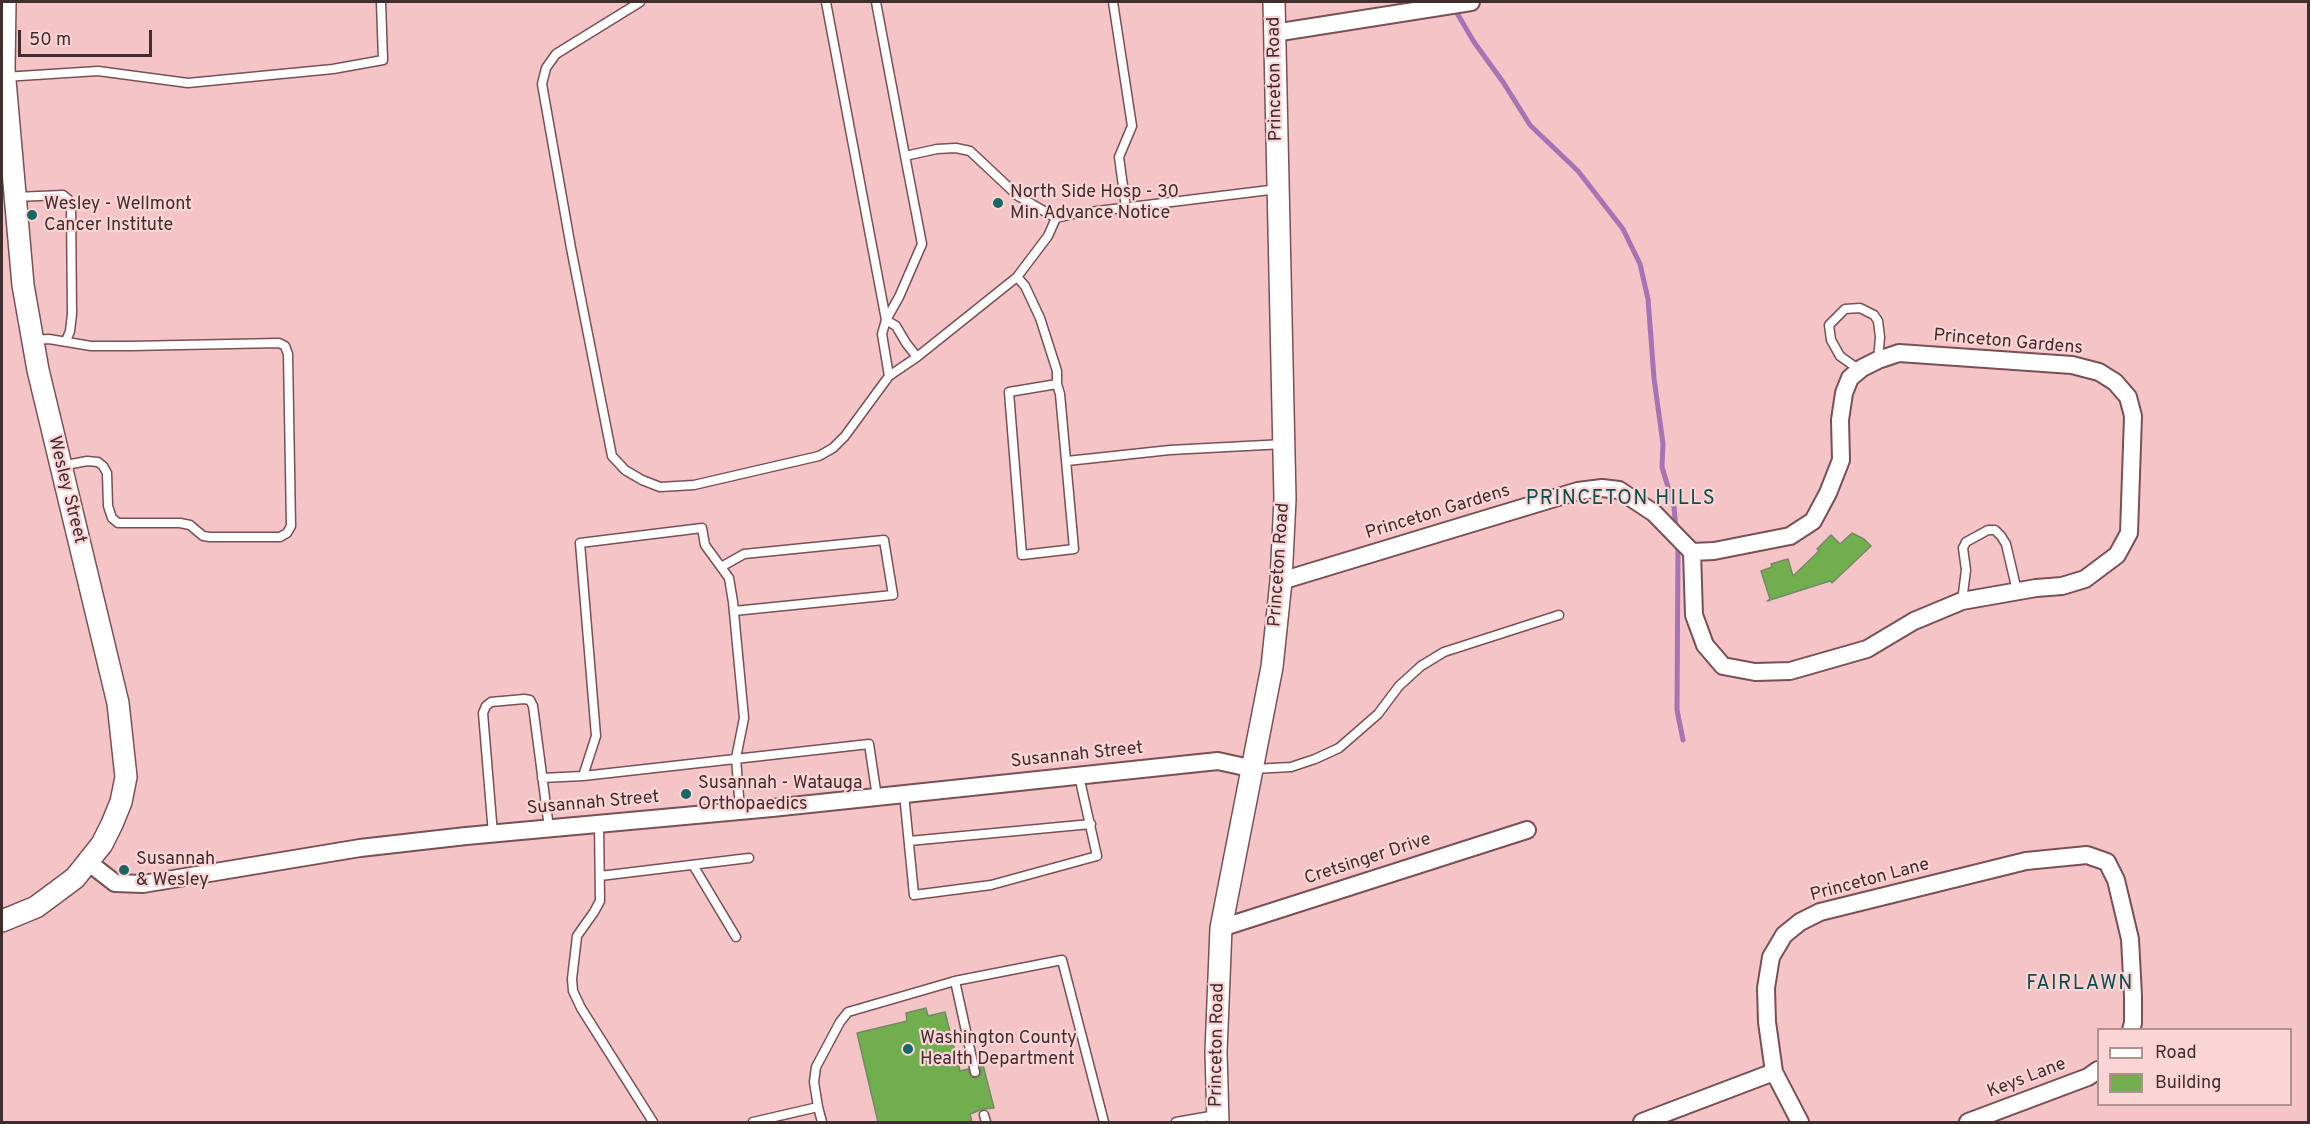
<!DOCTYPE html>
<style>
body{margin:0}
#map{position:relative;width:2310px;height:1124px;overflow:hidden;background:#f5c4c6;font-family:Overpass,sans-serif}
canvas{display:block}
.frame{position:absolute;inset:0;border:3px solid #402d2e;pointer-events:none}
.legend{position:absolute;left:2097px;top:1028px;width:195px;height:78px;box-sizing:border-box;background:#fbd4d5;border:2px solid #b09192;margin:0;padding:8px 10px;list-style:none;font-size:18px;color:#402d2e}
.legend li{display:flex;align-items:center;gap:12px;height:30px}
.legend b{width:30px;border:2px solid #b09192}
.scale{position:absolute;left:18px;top:30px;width:134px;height:27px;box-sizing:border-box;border:3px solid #402d2e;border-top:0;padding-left:8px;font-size:18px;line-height:21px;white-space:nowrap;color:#402d2e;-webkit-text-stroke:4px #fbd4d5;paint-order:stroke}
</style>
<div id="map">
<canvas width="2310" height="1124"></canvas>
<div class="frame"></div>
<ul class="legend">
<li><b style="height:8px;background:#fff"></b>Road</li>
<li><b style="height:16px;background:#71ae4d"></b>Building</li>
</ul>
<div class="scale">50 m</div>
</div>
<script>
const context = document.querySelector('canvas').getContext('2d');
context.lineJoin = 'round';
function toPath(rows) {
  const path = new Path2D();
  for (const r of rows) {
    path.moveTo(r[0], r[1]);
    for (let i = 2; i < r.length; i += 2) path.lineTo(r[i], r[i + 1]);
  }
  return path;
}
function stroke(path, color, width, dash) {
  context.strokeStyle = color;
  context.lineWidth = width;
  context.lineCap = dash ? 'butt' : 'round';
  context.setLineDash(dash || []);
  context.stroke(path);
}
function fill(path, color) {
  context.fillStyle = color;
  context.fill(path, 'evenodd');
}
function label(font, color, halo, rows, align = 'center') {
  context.font = font + ' Overpass,sans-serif';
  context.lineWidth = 4.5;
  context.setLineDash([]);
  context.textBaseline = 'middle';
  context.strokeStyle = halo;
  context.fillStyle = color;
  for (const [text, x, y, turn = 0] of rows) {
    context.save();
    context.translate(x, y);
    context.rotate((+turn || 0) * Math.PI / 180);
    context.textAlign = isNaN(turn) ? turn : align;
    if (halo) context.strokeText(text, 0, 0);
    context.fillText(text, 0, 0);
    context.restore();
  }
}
stroke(toPath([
 [1454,8,1474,42,1503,82,1530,125,1578,171,1623,229,1640,264,1648,299,1654,378,1663,444,1662,467,1674,507,1676,529],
 [1678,545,1677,710,1683,740]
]), '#a673b4', 5);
const building = toPath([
 [1852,533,1864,539,1871,546,1832,583,1830,581,1767,601,1770,599,1761,571,1772,567,1771,564,1788,559,1793,576,1819,551,1817,549,1831,535,1840,544,1852,533],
 [926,1008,928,1016,945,1012,960,1071,968,1069,971,1077,977,1078,981,1073,980,1066,983,1065,994,1108,983,1109,970,1114,972,1122,878,1122,857,1033,907,1021,906,1013,926,1008]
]);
fill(building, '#71ae4d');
stroke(building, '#748a69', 1.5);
const service = toPath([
 [640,2,556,54,546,68,542,84,571,248,612,456,625,470,642,480,660,487,694,485,819,456,833,448,845,436,889,376,917,357,1017,277,1048,236,1056,218],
 [826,2,886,320,896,326,906,343,917,357],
 [876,2,905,156,937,149,956,148,970,151,1018,196,1056,218,1073,214,1278,189],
 [1113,2,1132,126,1119,157,1126,208],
 [4,77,98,71,188,83,333,69,383,60,381,2],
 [15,197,63,195,68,199,71,205,72,314,70,331,66,341],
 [1017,277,1025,286,1040,318,1057,371,1057,384,1060,394,1074,549,1022,555,1009,392,1057,384],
 [33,340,49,339,91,346,131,346,279,343,285,346,288,354,291,526,287,533,280,537,210,537,203,536,190,525,180,523,118,523,112,518,108,506,107,473,103,466,98,462,87,461,61,466],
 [1862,368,1854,366,1840,356,1831,340,1829,325,1845,309,1860,308,1874,315,1878,321,1880,337,1878,360],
 [889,376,882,334,886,320,899,297,922,244,905,156],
 [1067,461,1170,450,1284,444],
 [721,567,744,554,884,540,893,595,734,611],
 [1962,601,1966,570,1963,548,1966,542,1988,530,1995,530,2001,536,2006,544,2017,591],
 [1254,769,1291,767,1315,759,1339,748,1378,714,1399,686,1421,666,1444,652,1559,615],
 [583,776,596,736,580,543,702,528,705,545,729,578,733,602,744,718,736,758,740,810],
 [542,778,583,776,869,744,877,797],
 [904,794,914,895,991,885,1097,856,1079,776],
 [599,823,600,901,594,912,577,936,572,979,573,991,581,1008,653,1122],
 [493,834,483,713,486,706,491,702,524,699,530,700,533,706,549,828],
 [909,841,1091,824],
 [693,865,736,937],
 [600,876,749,858],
 [975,1072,955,981,1062,960,1104,1122],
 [818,1107,822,1122],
 [984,1115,986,1122],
 [753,1122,818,1107,814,1082,816,1067,840,1022,848,1012,955,981],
 [1176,1122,1216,1115]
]);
const minor = toPath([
 [1274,33,1471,2],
 [1281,581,1578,491,1602,488,1619,490,1654,513,1692,552,1714,551,1790,536,1813,521,1828,493,1841,460,1840,420,1844,393,1850,378,1862,368,1878,360,1899,353,2072,365,2099,372,2115,382,2128,397,2133,416,2129,533,2117,555,2085,579,2062,586,2036,588,1962,601,1914,621,1867,649,1790,671,1755,672,1723,666,1705,645,1694,615,1692,552],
 [88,862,115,883,143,884,360,848,466,836,772,808,1218,761,1254,769],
 [1221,928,1527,830],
 [1774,1072,1800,1122],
 [1642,1122,1774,1072,1767,1022,1766,988,1771,957,1784,935,1800,922,1820,912,2026,861,2087,855,2107,862,2116,880,2130,939,2133,996,2133,1023,2131,1030],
 [1968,1122,2088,1077,2098,1070]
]);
const tertiary = toPath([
 [2,921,36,907,75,878,102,844,112,824,121,802,126,777,118,703,38,370,23,285,4,69,5,2],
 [1218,1122,1216,1052,1221,928,1272,667,1281,581,1285,499,1274,2]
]);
stroke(service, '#795053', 11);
stroke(minor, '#795053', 20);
stroke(tertiary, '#795053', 24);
stroke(service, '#fff', 8);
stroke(minor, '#fff', 16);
stroke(tertiary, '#fff', 21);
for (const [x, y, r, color] of [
 [998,203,6,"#186666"],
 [32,215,6,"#186666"],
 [686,794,6,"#186666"],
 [124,870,6,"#186666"],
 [908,1049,6,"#186666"]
]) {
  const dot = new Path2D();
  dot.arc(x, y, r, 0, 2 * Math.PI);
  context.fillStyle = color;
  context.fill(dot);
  stroke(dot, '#fbd4d5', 2);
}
label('18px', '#402d2e', '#fbd4d5', [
 ["Princeton Road",1276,79,-91],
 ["Princeton Gardens",2008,343,5],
 ["Wesley Street",66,490,76],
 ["Princeton Gardens",1438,513,-17],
 ["Princeton Road",1280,565,-86],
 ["Susannah Street",1077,756,-6],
 ["Susannah Street",593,804,-5],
 ["Cretsinger Drive",1368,860,-18],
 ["Princeton Lane",1870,881,-15],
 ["Princeton Road",1218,1045,-89],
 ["Keys Lane",2027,1079,-21]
]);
label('18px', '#402d2e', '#fbd4d5', [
 ["North Side Hosp - 30",1010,193],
 ["Min Advance Notice",1010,214],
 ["Wesley - Wellmont",44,205],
 ["Cancer Institute",44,226],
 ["Susannah - Watauga",698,784],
 ["Orthopaedics",698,805],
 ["Susannah",136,860],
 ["& Wesley",136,881],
 ["Washington County",920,1039],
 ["Health Department",920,1060]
], 'left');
context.letterSpacing = '1.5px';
label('20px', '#0d4c4c', '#fbd4d5', [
 ["PRINCETON HILLS",1621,500],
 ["FAIRLAWN",2080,985]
]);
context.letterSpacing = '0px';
</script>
